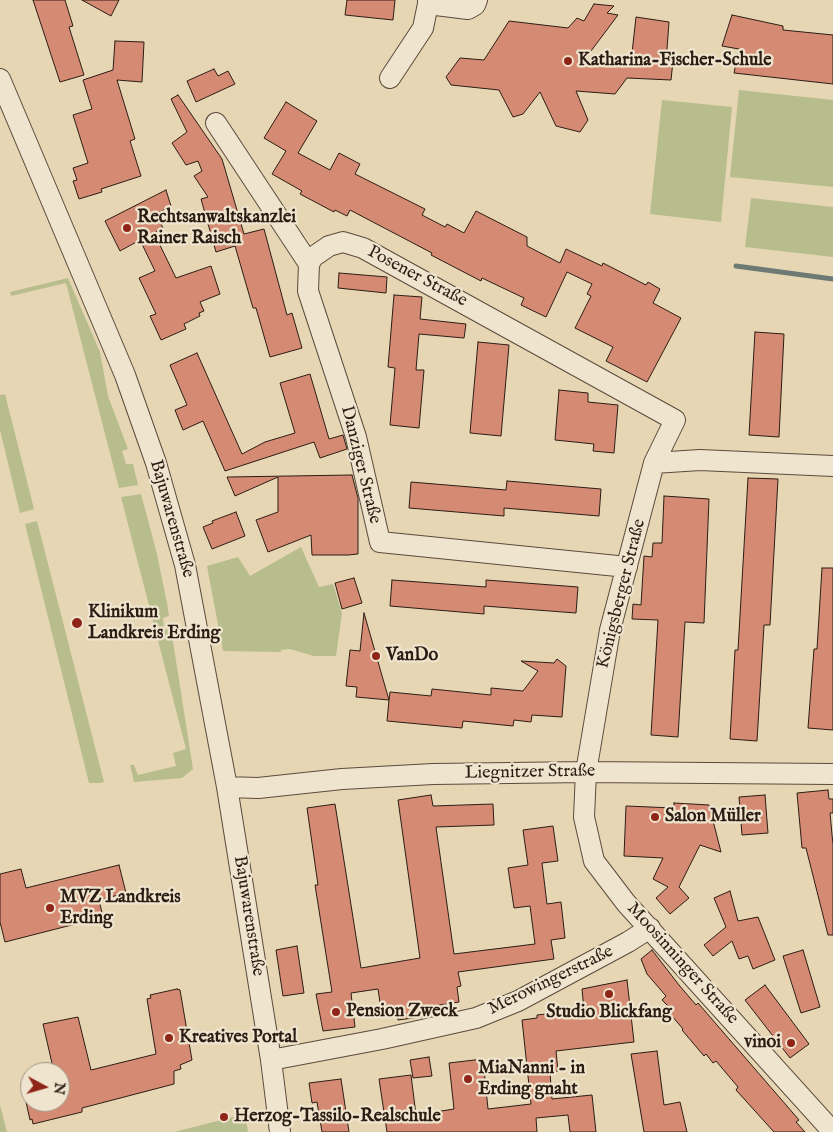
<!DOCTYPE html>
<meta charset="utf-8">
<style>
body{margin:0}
#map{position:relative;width:833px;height:1132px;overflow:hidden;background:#e7d6b4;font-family:"IM FELL English",serif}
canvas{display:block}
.north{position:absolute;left:20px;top:1062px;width:50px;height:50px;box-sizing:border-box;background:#efe4ce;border:1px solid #a19484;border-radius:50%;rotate:96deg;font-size:14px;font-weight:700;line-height:20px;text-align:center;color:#2c1d14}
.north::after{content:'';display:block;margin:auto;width:18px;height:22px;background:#8f2418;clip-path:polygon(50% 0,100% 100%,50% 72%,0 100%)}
</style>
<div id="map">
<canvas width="833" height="1132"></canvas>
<div class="north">N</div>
</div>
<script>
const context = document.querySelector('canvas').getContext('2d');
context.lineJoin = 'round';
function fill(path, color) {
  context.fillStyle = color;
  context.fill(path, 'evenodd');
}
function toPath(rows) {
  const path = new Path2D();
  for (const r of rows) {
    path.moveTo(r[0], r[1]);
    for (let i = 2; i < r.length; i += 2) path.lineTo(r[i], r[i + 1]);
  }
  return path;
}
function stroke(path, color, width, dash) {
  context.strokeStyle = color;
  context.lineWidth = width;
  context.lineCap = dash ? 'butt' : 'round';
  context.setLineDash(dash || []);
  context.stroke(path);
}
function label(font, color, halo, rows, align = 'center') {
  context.font = font + ' "IM FELL English",serif';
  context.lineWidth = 4.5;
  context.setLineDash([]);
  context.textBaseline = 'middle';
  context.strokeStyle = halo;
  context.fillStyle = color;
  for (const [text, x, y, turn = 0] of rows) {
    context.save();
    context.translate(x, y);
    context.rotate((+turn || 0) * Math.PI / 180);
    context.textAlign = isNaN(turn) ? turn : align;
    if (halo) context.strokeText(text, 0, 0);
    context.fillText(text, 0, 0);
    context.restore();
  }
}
fill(toPath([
 [739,90,833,100,833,187,730,177],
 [662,100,732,107,721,222,650,214],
 [751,198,833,207,833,257,745,247],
 [68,278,100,352,108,396,128,449,122,451,126,464,133,464,138,485,119,488,66,283,11,296,10,292],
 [5,394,34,509,20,513,0,430,0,395],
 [141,494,157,554,167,603,169,616,163,618,164,630,171,629,193,769,182,778,134,782,130,765,134,765,138,775,176,766,173,753,186,749,121,497],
 [37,521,104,782,100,783,89,783,25,524],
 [301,547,319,587,333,584,342,613,336,656,314,656,290,649,281,650,281,652,223,651,207,566,238,557,250,576],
 [0,1105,7,1132,0,1132],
 [245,1114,248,1132,174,1132]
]), '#b7bd8c');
stroke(toPath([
 [736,266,833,279]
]), '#6d7a74', 5);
const building = toPath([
 [33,0,65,0,73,26,69,27,84,75,60,82,33,0],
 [82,0,119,0,111,16,82,0],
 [347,0,395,0,393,20,345,15,347,0],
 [594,4,614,6,607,13,618,15,585,59,631,62,636,17,669,22,666,62,673,61,671,80,627,78,615,94,576,91,588,120,580,132,556,126,540,92,523,114,513,117,499,90,451,85,446,77,460,58,484,60,509,21,568,28,577,18,584,21,594,4],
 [732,15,783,26,783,30,833,35,833,84,734,73,739,49,722,46,732,15],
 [115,41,144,42,142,82,117,80,135,139,130,141,141,176,101,189,102,192,79,199,73,181,77,180,73,168,88,163,73,115,92,109,83,80,113,70,115,41],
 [214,69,218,76,228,71,235,84,196,102,187,81,214,69],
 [178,95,222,159,244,234,264,229,287,315,292,313,302,348,270,357,256,308,253,308,235,246,216,252,201,199,208,197,194,176,202,171,198,161,186,165,172,143,187,132,171,99,178,95],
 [286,102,317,121,298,153,330,170,339,153,360,164,355,174,425,209,422,215,445,227,447,224,464,233,476,211,527,237,527,246,560,263,566,249,602,266,603,263,646,285,648,282,660,289,653,303,681,318,647,382,606,361,613,347,575,328,591,296,587,294,592,284,567,272,546,317,521,305,524,298,482,278,481,281,431,255,432,253,350,210,347,216,335,210,334,212,300,194,302,191,272,174,286,151,264,138,286,102],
 [166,190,171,206,156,214,163,228,154,233,176,278,211,266,220,294,200,302,204,311,199,313,200,316,184,324,186,329,161,340,150,316,156,314,139,278,155,271,140,240,120,251,105,221,166,190],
 [339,273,387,277,386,293,338,288,339,273],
 [394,295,422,297,420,319,466,324,464,338,419,334,416,370,424,370,419,428,390,425,395,368,388,367,394,295],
 [755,332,784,334,779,437,749,435,755,332],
 [478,342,509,345,501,436,470,433,478,342],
 [197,353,242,454,265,442,295,433,280,383,310,374,329,439,343,435,347,449,320,458,314,442,225,471,203,421,183,430,175,410,187,405,170,365,197,353],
 [559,390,588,393,588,402,618,405,614,453,593,451,594,444,555,440,559,390],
 [352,475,358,498,358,554,348,555,312,555,311,535,268,552,256,520,278,512,278,477,235,496,227,477,352,475],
 [748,478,778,479,770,625,764,625,757,741,730,739,735,650,738,650,748,478],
 [507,481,601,489,599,516,504,508,504,516,409,508,411,482,506,490,507,481],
 [664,496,709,499,704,623,685,622,678,737,651,735,658,620,632,619,633,604,641,605,644,556,652,557,653,543,662,543,664,496],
 [236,512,245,536,212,549,203,527,213,523,212,521,236,512],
 [822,568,833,568,833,730,808,728,814,649,817,649,822,568],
 [354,578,362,603,342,609,335,583,354,578],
 [392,580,486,587,486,580,578,587,576,613,484,606,484,614,390,606,392,580],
 [364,613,389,700,390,692,431,696,432,689,491,695,491,688,523,691,538,671,521,661,554,663,557,659,566,666,562,717,532,715,531,722,514,720,513,726,463,721,462,728,387,721,389,700,356,697,357,687,346,686,350,650,360,651,364,613],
 [828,790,829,799,833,799,833,813,830,813,833,845,833,935,828,935,806,848,802,848,797,793,828,790],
 [431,795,433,806,493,804,494,825,436,827,454,954,535,944,530,906,514,908,508,868,528,865,523,830,553,826,558,861,542,863,547,904,561,902,565,938,551,940,554,959,458,972,461,986,457,987,459,1002,427,1007,428,1016,398,1020,397,1013,382,1016,378,989,351,993,355,1027,323,1031,316,994,332,992,315,885,318,885,307,808,335,804,361,968,420,958,398,800,431,795],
 [765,795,768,833,742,835,739,797,765,795],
 [674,803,709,805,721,852,700,845,679,887,689,898,670,914,656,898,668,887,653,879,663,858,624,856,626,806,674,808,674,803],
 [119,865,126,893,99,900,103,917,5,942,0,922,0,874,21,869,26,888,119,865],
 [730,891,738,921,758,917,775,960,753,969,748,956,739,959,732,941,713,956,704,945,726,927,714,898,730,891],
 [297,946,304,993,283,996,276,950,297,946],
 [652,950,679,985,696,1005,698,1003,799,1120,796,1122,805,1132,774,1132,736,1090,738,1087,716,1061,713,1063,706,1054,704,1056,682,1030,683,1029,666,1009,668,1006,662,1000,666,996,647,974,641,959,652,950],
 [803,950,820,1007,801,1013,783,956,803,950],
 [627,980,634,1042,556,1051,558,1071,550,1072,552,1099,592,1095,596,1132,570,1132,568,1115,536,1118,537,1132,387,1132,379,1079,411,1075,416,1115,454,1109,449,1063,483,1059,488,1109,531,1104,522,1020,537,1018,537,1015,584,1010,582,989,627,980],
 [765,985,809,1044,790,1058,745,1000,765,985],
 [177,989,180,990,192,1060,180,1065,181,1069,174,1071,174,1084,82,1108,82,1112,33,1124,32,1119,30,1120,26,1102,60,1102,60,1072,54,1072,43,1024,78,1017,91,1070,156,1054,147,999,151,998,150,995,177,989],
 [657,1051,664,1105,680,1102,687,1132,644,1132,631,1054,657,1051],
 [429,1057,432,1076,413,1078,410,1060,429,1057],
 [341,1079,349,1132,322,1132,317,1102,312,1103,309,1083,341,1079]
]);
fill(building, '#d58a73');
stroke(building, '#2c1d14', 1);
const minor = toPath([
 [428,0,428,4,468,9,475,5,477,0],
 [390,78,423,28,428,4],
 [0,79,125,375,156,463,185,565,227,787,271,1060,280,1132],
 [216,123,309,264,313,257,329,246,343,242,363,248,675,420,654,463,610,630,586,772,584,817,594,861,626,903,833,1132],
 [309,264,308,291,356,437,380,542,627,567],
 [654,463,700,460,833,466],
 [227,787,258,788,342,779,433,774,586,772,833,774],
 [271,1060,382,1039,476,1018,518,1001,628,942,650,928]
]);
stroke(minor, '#5b4b3c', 22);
stroke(minor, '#efe4ce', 20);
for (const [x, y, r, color] of [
 [568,61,5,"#8f2418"],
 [127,228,5,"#8f2418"],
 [77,623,6,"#8f2418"],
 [376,656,5,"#8f2418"],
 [655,817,5,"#8f2418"],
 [50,908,5,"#8f2418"],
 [609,994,5,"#8f2418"],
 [336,1012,5,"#8f2418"],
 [169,1038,5,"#8f2418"],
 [791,1043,5,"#8f2418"],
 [468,1079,5,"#8f2418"],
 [224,1117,5,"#8f2418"]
]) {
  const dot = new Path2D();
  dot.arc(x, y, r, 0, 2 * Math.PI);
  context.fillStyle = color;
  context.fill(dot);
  stroke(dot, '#efe4ce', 2);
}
label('bold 18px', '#2c1d14', '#efe4ce', [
 ["Katharina-Fischer-Schule",578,61],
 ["Rechtsanwaltskanzlei",137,218],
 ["Rainer Raisch",137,239],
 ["Klinikum",88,613],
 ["Landkreis Erding",88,634],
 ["VanDo",386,656],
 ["Salon Müller",665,817],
 ["MVZ Landkreis",60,898],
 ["Erding",60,919],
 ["Pension Zweck",346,1012],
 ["Studio Blickfang",609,1013,"center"],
 ["Kreatives Portal",179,1038],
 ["vinoi",781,1043,"right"],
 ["MiaNanni - in",478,1069],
 ["Erding gnaht",478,1090],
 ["Herzog-Tassilo-Realschule",234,1117]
], 'left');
label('18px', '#2c1d14', '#efe4ce', [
 ["Posener Straße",417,277,28],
 ["Danziger Straße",360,465,76],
 ["Bajuwarenstraße",171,519,74],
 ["Königsberger Straße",622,594,-76],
 ["Liegnitzer Straße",530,773,-1],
 ["Bajuwarenstraße",248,916,81],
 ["Moosinninger Straße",682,964,48],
 ["Merowingerstraße",551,981,-26]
]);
</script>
